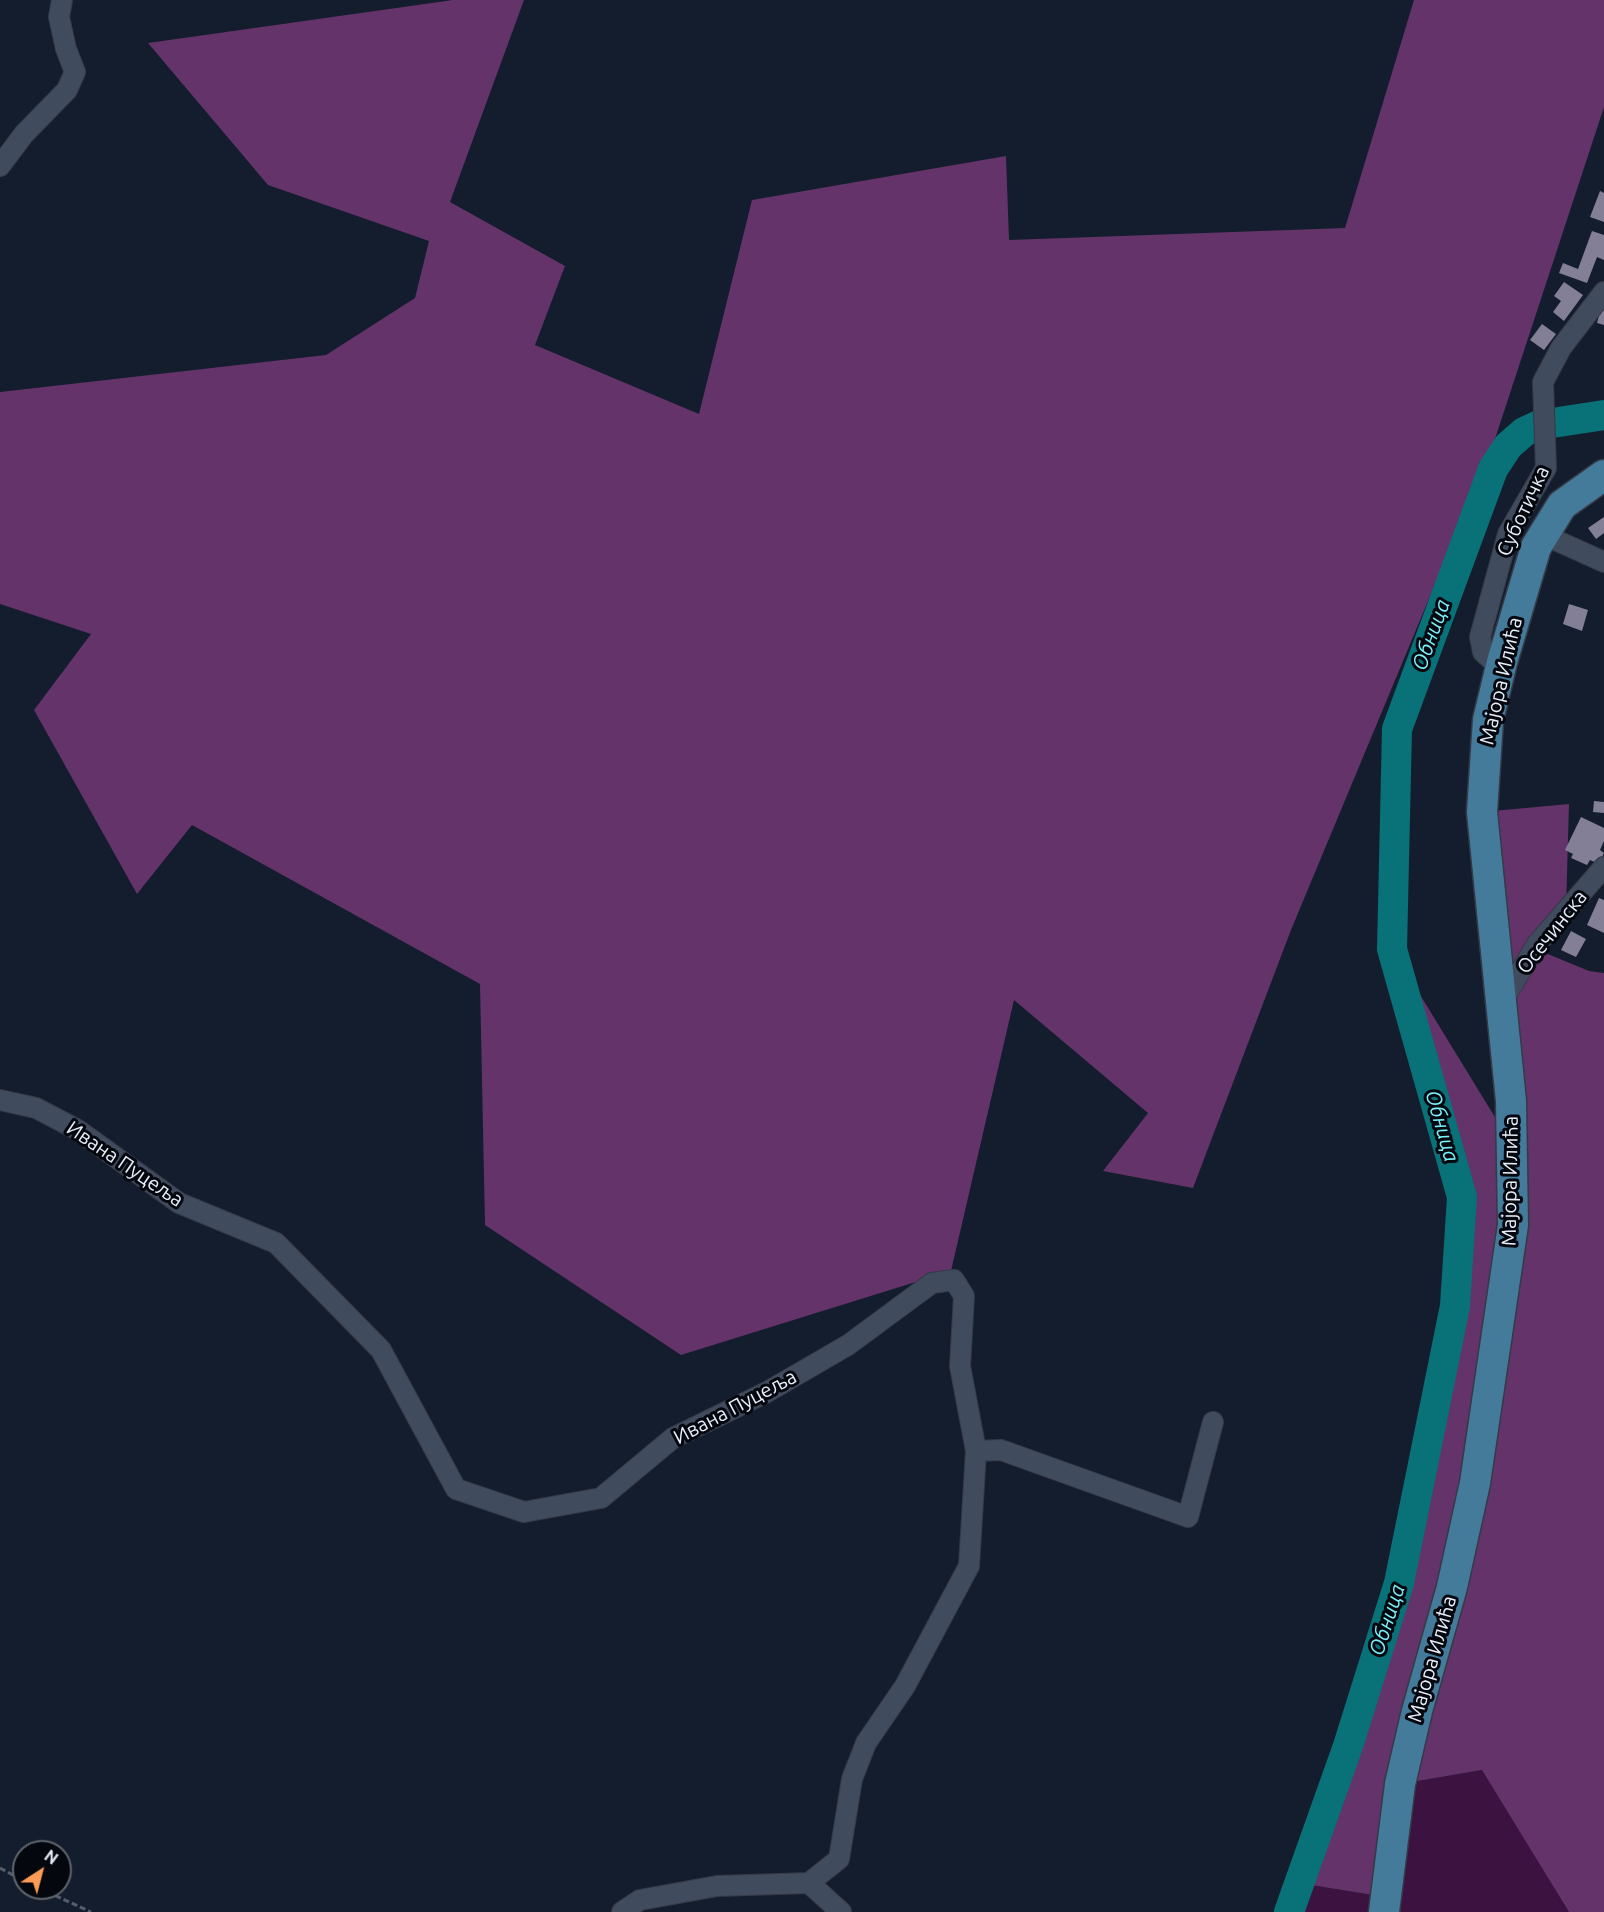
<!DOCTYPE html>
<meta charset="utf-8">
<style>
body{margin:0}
#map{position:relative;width:1604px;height:1912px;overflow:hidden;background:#141d2d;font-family:Ubuntu,sans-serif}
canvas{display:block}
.north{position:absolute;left:12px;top:1840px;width:60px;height:60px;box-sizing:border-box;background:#04070e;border:2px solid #5f646c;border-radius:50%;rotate:36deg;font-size:16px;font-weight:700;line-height:24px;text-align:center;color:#e8effa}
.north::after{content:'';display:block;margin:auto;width:21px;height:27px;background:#fe9c57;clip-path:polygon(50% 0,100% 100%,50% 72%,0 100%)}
</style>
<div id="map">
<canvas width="1604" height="1912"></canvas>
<div class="north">N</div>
</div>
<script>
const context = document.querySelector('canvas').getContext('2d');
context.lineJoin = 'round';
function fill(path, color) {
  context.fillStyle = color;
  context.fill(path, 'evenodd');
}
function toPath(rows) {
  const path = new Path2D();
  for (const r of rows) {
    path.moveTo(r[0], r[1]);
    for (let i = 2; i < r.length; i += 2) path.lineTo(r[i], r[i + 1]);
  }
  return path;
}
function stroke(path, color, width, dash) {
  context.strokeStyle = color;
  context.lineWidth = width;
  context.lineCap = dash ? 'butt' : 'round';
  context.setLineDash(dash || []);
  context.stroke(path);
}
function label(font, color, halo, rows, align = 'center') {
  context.font = font + ' Ubuntu,sans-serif';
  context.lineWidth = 6;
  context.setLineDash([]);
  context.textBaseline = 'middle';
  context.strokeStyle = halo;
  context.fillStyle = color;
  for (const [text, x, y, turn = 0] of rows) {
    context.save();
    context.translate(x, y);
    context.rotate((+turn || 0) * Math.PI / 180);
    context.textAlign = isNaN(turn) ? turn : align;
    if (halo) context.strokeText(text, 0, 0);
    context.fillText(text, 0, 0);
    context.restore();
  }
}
fill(toPath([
 [1483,1770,1569,1912,1289,1912,1299,1883,1385,1897,1400,1784]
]), '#3c1241');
fill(toPath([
 [453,0,524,0,450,202,565,266,535,345,699,414,752,200,1006,156,1009,240,1345,228,1414,0,1604,0,1604,107,1493,445,1291,930,1193,1188,1103,1171,1148,1113,1014,1000,951,1271,681,1355,485,1225,480,984,192,825,137,894,34,710,91,634,0,604,0,392,326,355,415,298,429,241,268,185,148,43],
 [1569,804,1566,909,1543,952,1589,971,1604,973,1604,1912,1569,1912,1482,1770,1400,1784,1385,1897,1299,1883,1348,1746,1399,1583,1455,1306,1462,1197,1392,949,1512,1145,1482,812]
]), '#633369');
stroke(toPath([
 [1289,1912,1348,1746,1399,1583,1455,1306,1462,1197,1392,949,1397,729,1493,469,1508,446,1524,432,1539,425,1604,415]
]), '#097178', 30);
fill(toPath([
 [1600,191,1604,193,1604,222,1590,217],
 [1592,231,1604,235,1604,260,1597,257,1587,283,1559,273,1563,263,1578,269],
 [1564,282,1583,295,1564,321,1553,312,1561,301,1554,296],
 [1601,308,1604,309,1604,325,1597,323],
 [1542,324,1556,334,1544,350,1530,340],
 [1604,517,1604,533,1596,539,1588,528],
 [1569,604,1588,610,1582,631,1563,624],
 [1594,801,1604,802,1604,813,1593,812],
 [1581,817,1604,828,1604,841,1600,850,1604,853,1599,864,1590,860,1587,865,1571,858,1573,854,1565,850],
 [1599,898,1604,900,1604,933,1587,925],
 [1571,931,1586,939,1576,957,1561,950]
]), '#837f96');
const minor = toPath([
 [0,166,24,134,67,90,75,72,66,49,59,17,62,0],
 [1542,534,1604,562],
 [1502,662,1494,662,1483,652,1480,637,1508,534,1546,468,1543,382,1561,348,1604,292],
 [1500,997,1508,992,1537,944,1604,867],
 [0,1100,36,1108,78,1130,179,1203,276,1243,381,1350,456,1489,524,1512,601,1498,673,1438,767,1392,848,1345,932,1283,954,1280,964,1296,960,1366,976,1451,969,1566,905,1686,866,1743,852,1779,839,1859,809,1883,717,1886,640,1900,622,1912],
 [976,1451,1001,1450,1188,1517,1213,1422],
 [809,1883,841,1912]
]);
const primary = toPath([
 [1384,1912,1400,1784,1417,1711,1452,1587,1475,1483,1513,1225,1511,1101,1482,812,1488,720,1502,662,1536,547,1562,505,1604,475]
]);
stroke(minor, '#353a47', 22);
stroke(primary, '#353a47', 33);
stroke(toPath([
 [0,1868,24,1881],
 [39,1888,91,1912]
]), '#555e6c', 3, [6, 3]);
stroke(minor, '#414b5e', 20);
stroke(primary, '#447b9b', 30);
label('20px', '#e8effa', '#04070e', [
 ["Суботичка",1523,511,-65],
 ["Мајора Илића",1501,681,-77],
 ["Осечинска",1552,932,-52],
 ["Ивана Пуцеља",125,1164,34],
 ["Мајора Илића",1510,1181,-89],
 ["Ивана Пуцеља",735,1407,-28],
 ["Мајора Илића",1432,1659,-74]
]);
label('italic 21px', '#7af0f9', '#04070e', [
 ["Обница",1431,635,-70],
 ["Обница",1442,1126,74],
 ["Обница",1387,1620,-72]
]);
</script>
